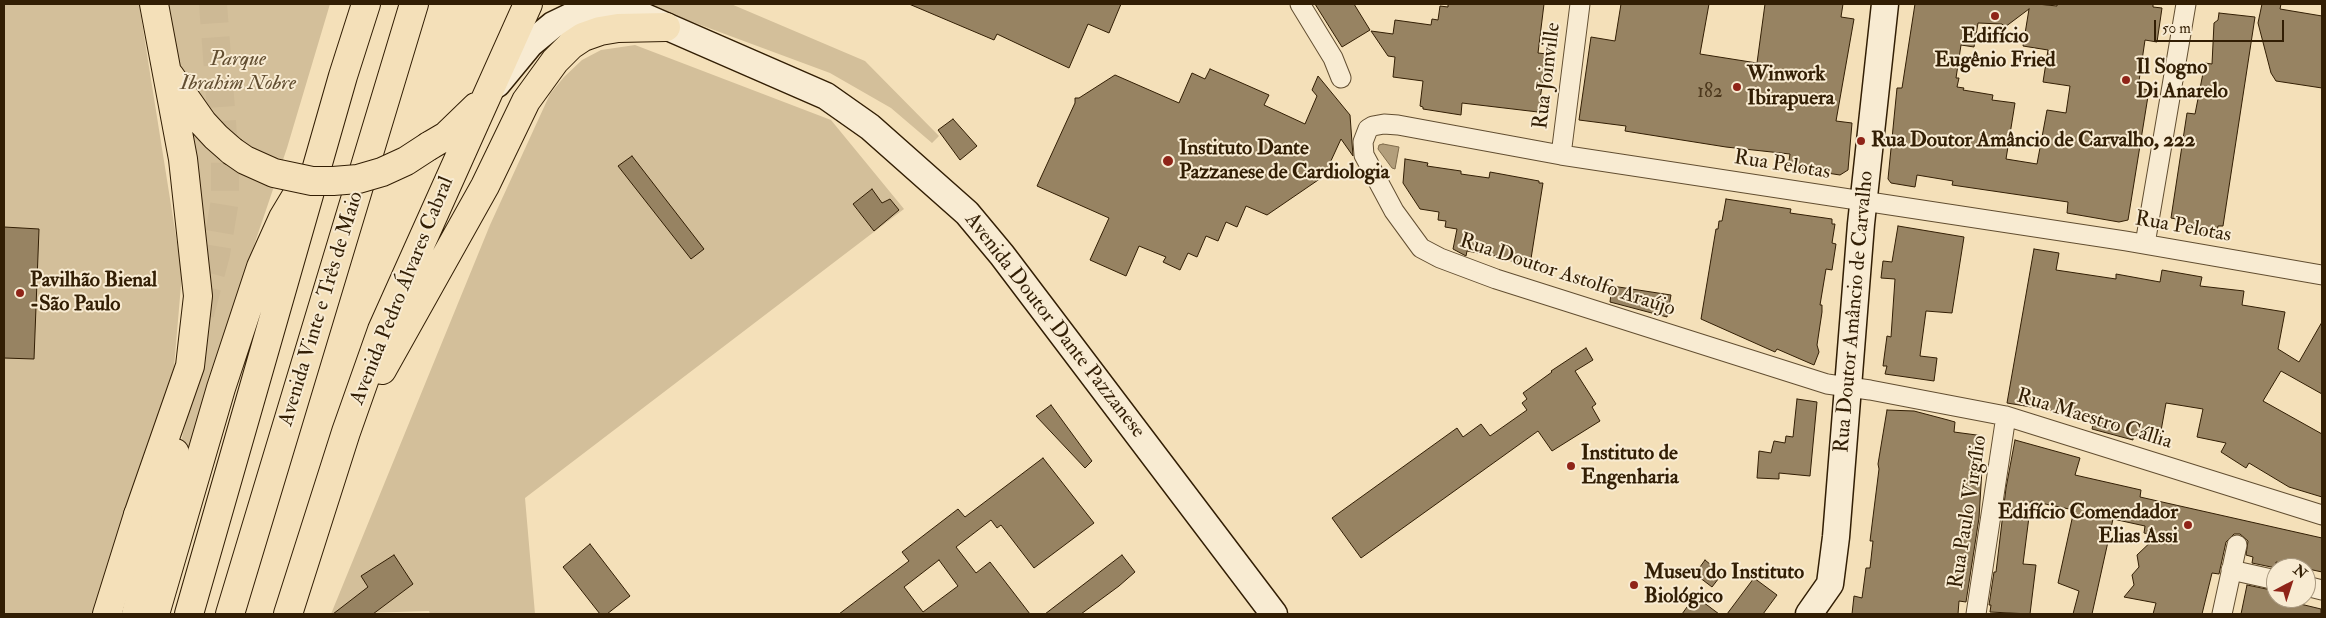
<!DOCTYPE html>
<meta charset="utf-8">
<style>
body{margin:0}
#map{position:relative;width:2326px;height:618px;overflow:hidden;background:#f4e0b9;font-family:"IM FELL Double Pica",serif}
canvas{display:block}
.frame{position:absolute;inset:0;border:5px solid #321e04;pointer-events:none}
.north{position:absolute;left:2266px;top:558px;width:50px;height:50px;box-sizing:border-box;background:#f8ebd2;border:1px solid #a99980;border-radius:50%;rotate:40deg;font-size:14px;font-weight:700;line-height:20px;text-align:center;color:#321e04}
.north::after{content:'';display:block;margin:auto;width:18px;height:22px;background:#8f2418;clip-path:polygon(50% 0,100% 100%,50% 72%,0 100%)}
.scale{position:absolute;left:2154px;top:20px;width:130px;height:22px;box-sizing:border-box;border:2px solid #321e04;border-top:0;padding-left:6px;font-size:15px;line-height:18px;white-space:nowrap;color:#321e04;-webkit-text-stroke:4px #f8ebd2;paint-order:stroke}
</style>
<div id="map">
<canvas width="2326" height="618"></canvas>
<div class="frame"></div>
<div class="north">N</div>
<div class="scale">50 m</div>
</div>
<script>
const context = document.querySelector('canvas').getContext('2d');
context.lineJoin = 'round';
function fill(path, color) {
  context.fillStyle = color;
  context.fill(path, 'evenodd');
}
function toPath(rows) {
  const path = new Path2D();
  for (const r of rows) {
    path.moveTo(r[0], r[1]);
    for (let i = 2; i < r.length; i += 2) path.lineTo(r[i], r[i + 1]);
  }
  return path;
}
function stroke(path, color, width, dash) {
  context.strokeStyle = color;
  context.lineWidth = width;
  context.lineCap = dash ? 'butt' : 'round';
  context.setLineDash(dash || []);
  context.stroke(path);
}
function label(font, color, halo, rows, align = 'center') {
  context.font = font + ' "IM FELL Double Pica",serif';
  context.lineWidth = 4;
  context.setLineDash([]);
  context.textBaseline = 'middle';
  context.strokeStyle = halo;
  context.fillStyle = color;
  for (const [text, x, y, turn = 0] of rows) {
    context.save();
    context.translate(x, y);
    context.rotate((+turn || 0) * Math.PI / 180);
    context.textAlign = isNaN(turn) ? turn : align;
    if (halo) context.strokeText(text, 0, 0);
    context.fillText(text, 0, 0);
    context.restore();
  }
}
fill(toPath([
 [4,4,139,4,182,274,174,367,134,509,96,614,4,614],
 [157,4,330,4,287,148,204,393,173,520,164,518,205,335],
 [644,4,731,4,865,61,939,136,932,143,891,108,830,73],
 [635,45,831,120,904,209,525,498,535,614,430,614,429,611,331,614,490,225,550,94,564,77,582,60,601,50]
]), '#d3bf9a');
const water = toPath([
 [1383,144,1399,147,1395,169,1392,168,1378,149,1379,145,1383,144]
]);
fill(water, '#b29e7b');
stroke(water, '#7f6b4b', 1);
const building = toPath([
 [909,4,1121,4,1109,33,1088,24,1069,68,997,34,994,40,909,4],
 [1315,4,1354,4,1370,30,1342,47,1315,4],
 [1448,4,1544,4,1538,53,1547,54,1538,112,1462,103,1461,115,1423,109,1423,107,1420,106,1423,81,1393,77,1395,57,1388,56,1371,31,1393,34,1395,20,1431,25,1432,19,1438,20,1440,6,1448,7,1448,4],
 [1621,4,1709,4,1700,54,1757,63,1765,4,1843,4,1841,17,1854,19,1836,121,1852,123,1848,170,1840,175,1788,167,1790,154,1726,147,1625,131,1626,126,1579,120,1591,37,1615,41,1621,4],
 [1915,4,2037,4,2057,6,2057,4,2153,4,2153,7,2162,8,2157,42,2145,40,2138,88,2149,90,2128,220,2119,222,2067,213,2068,202,1952,185,1953,181,1917,175,1915,187,1891,183,1888,179,1897,88,1902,88,1915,4],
 [2029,9,2023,46,2048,50,2043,82,2070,86,2066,113,2047,110,2037,164,2006,159,2015,103,1992,100,1993,95,1963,90,1964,88,1957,87,1959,78,1956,78,1961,45,1974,47,1978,23,2002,24,2005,27,2029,9],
 [2262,4,2281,4,2280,9,2322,16,2322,88,2276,81,2271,73,2258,23,2262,4],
 [2219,13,2255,17,2223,226,2218,226,2216,237,2195,233,2196,226,2176,223,2176,219,2171,218,2187,113,2195,114,2205,63,2212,64,2214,23,2218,20,2219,13],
 [1210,69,1269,95,1264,105,1305,124,1317,96,1312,90,1318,76,1350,115,1353,156,1341,139,1324,176,1267,215,1246,206,1237,227,1226,222,1218,241,1206,236,1197,257,1188,253,1180,270,1163,262,1166,257,1139,246,1126,276,1090,260,1109,218,1037,186,1075,103,1075,98,1079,98,1115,75,1179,103,1192,73,1205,79,1210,69],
 [953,119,977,146,960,160,938,130,953,119],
 [632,156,704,249,691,259,618,166,632,156],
 [1405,159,1428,163,1427,166,1461,171,1461,174,1489,178,1490,172,1539,181,1539,183,1543,183,1530,265,1514,262,1501,257,1467,251,1466,256,1453,249,1457,229,1445,227,1446,221,1438,220,1439,212,1420,209,1403,183,1405,159],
 [872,189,882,203,890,199,899,210,874,231,853,204,872,189],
 [1726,199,1791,209,1790,213,1832,219,1832,224,1835,224,1832,243,1836,244,1832,270,1826,269,1820,305,1822,305,1822,312,1817,345,1819,352,1814,365,1777,349,1775,352,1701,319,1716,229,1718,229,1719,221,1722,221,1726,199],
 [1898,226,1964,237,1952,313,1926,311,1920,356,1937,358,1934,381,1885,374,1887,366,1883,366,1887,336,1891,337,1895,279,1881,278,1883,261,1892,262,1898,226],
 [4,227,39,229,34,359,4,358,4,227],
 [2034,249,2059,253,2056,270,2116,279,2116,274,2160,282,2162,270,2202,277,2200,286,2244,291,2242,305,2285,312,2278,349,2299,362,2322,322,2322,394,2281,371,2263,401,2322,434,2322,497,2289,487,2249,463,2246,468,2221,452,2226,443,2197,437,2203,409,2166,403,2159,442,2133,437,2133,440,2092,429,2093,425,2086,416,2007,403,2034,249],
 [1612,286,1671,295,1667,317,1610,302,1612,286],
 [1586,348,1593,360,1575,371,1596,404,1592,407,1600,421,1552,451,1538,431,1361,558,1332,518,1457,428,1463,437,1481,424,1490,436,1527,410,1522,403,1527,399,1523,393,1552,372,1551,371,1586,348],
 [1797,399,1817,402,1810,476,1779,473,1779,479,1757,478,1759,451,1771,453,1774,441,1785,443,1786,436,1793,437,1797,399],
 [1051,405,1092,461,1085,468,1036,416,1051,405],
 [1887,410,1914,411,1948,420,1955,422,1954,432,1984,436,1979,518,1966,602,1959,601,1958,614,1852,614,1854,596,1862,598,1866,568,1870,568,1873,541,1870,541,1879,469,1878,464,1887,410],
 [2015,440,2080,458,2075,475,2141,490,2140,497,2322,538,2322,572,2276,562,2276,568,2252,563,2253,557,2246,555,2248,541,2240,534,2234,534,2226,542,2219,574,2212,573,2202,614,2153,614,2156,603,2124,597,2134,585,2132,575,2139,567,2137,555,2157,536,2144,533,2145,526,2113,519,2092,614,2073,614,2079,591,2058,583,2074,510,2031,501,2023,564,2036,565,2030,614,1990,612,1991,605,1989,605,1994,572,1996,572,2006,488,2015,440],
 [1043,458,1094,523,1034,568,1001,525,997,528,991,520,956,547,976,573,990,562,1030,614,839,614,909,561,902,552,958,509,965,517,1043,458],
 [939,560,958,586,923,612,904,587,939,560],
 [590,544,630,596,607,614,600,614,563,567,590,544],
 [394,555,413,584,373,614,333,614,368,587,361,576,394,555],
 [1122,555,1135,572,1119,586,1081,614,1045,614,1122,555],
 [1705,560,1722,574,1712,587,1695,574,1705,560],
 [1754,578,1777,595,1763,614,1727,614,1754,578],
 [2247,585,2276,591,2276,598,2293,598,2292,602,2321,609,2321,614,2241,614,2247,585],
 [1695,596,1719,614,1682,614,1695,596]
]);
fill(building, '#978362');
stroke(building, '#321e04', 1);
stroke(toPath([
 [200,314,216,254,225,200,225,162,213,4]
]), '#cdb995', 28, [28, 14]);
const street = toPath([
 [1300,4,1333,58,1341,78],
 [1561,155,1580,4],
 [2145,244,2186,4],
 [2322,275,2126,241,1561,155,1398,125,1384,124,1373,126,1368,129,1363,142,1364,155,1394,211,1421,248,1440,258,1496,279,1827,384,1870,390,2006,416,2322,515],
 [2231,570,2276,580],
 [2306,586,2322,590],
 [1976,614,2006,416],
 [2222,614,2237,545]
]);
const secondary = toPath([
 [497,84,530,44,553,25,578,13,597,8,612,8,638,14,826,96,870,127,967,213,1002,255,1274,614],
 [1809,614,1830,584,1836,537,1861,224,1885,4]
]);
const primary = toPath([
 [170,76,203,123,216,137,232,151],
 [429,146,446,136,476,107],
 [382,370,485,186,526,101,555,61,571,45,583,37,600,31,618,28,666,27],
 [138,515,190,366,198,296,183,159,154,4],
 [136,614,164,507,175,453],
 [288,614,346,432,382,330,528,4]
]);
const highway = toPath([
 [107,614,138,515],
 [155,614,221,388,261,267,283,218,301,188],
 [189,614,343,76,366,4],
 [230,614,414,4]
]);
stroke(street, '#624e31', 21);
stroke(secondary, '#321e04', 29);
stroke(primary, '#321e04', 30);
stroke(highway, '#321e04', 30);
stroke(street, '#f8ebd2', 19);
stroke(secondary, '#f8ebd2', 26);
stroke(primary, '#f4e0b9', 28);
stroke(highway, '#f4e0b9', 28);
const primaryBridge = toPath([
 [232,151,245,160,274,173,312,181,333,181,358,179,382,172,406,161,429,146]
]);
stroke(primaryBridge, '#321e04', 30, []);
stroke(primaryBridge, '#f4e0b9', 28);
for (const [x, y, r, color] of [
 [1995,16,5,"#8f2418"],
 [2126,80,5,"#8f2418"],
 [1737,87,5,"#8f2418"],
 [1861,141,5,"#8f2418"],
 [1168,161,6,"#8f2418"],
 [20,293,5,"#8f2418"],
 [1571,466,5,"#8f2418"],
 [2188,525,5,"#8f2418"],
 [1634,585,5,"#8f2418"]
]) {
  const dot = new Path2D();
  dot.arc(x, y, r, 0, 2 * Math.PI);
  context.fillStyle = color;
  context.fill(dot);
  stroke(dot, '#f8ebd2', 2);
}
label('19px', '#4b371c', null, [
 ["182",1710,93]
]);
label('bold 21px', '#321e04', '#f8ebd2', [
 ["Edifício",1995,37,"center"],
 ["Eugênio Fried",1995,61,"center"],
 ["Il Sogno",2136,68],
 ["Di Anarelo",2136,92],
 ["Winwork",1747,75],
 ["Ibirapuera",1747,99],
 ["Rua Doutor Amâncio de Carvalho, 222",1871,141],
 ["Instituto Dante",1179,149],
 ["Pazzanese de Cardiologia",1179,173],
 ["Pavilhão Bienal",30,281],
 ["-São Paulo",30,305],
 ["Instituto de",1581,454],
 ["Engenharia",1581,478],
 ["Edifício Comendador",2178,513,"right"],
 ["Elias Assi",2178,537,"right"],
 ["Museu do Instituto",1644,573],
 ["Biológico",1644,597]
], 'left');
label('italic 21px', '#624e31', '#f8ebd2', [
 ["Parque",238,60],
 ["Ibrahim Nobre",238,84]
]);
label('21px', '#321e04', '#f8ebd2', [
 ["Rua Joinville",1548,76,-83],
 ["Rua Pelotas",1782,166,9],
 ["Rua Pelotas",2183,228,10],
 ["Rua Doutor Astolfo Araújo",1567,276,18],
 ["Avenida Pedro Álvares Cabral",403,291,-68],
 ["Avenida Vinte e Três de Maio",322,309,-73],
 ["Rua Doutor Amâncio de Carvalho",1855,312,-85],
 ["Avenida Doutor Dante Pazzanese",1054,326,52],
 ["Rua Maestro Cállia",2094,420,17],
 ["Rua Paulo Virgílio",1969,512,-81]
]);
</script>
